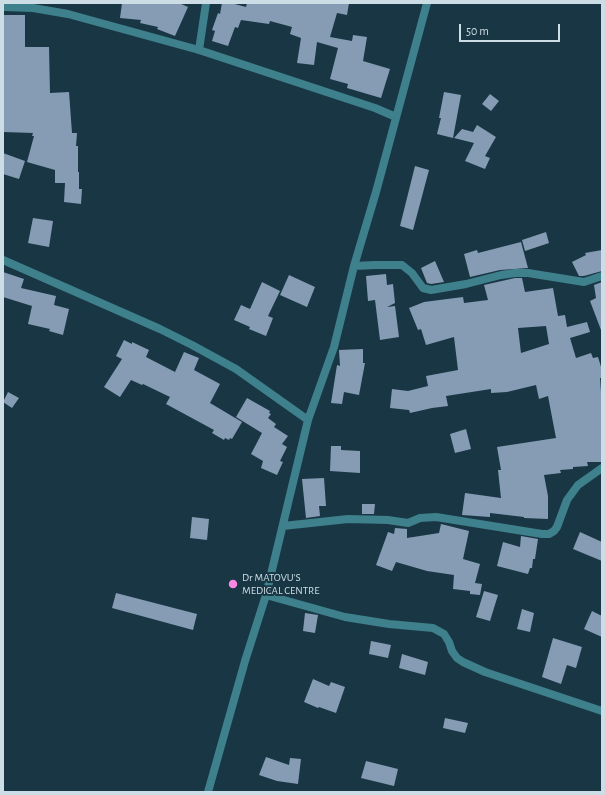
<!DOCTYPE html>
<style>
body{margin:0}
#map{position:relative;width:605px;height:795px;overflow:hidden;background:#193644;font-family:"Alegreya Sans",sans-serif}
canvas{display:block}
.frame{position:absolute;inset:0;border:4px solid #ccdde5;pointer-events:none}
.scale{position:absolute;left:459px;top:24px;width:101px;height:18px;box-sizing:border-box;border:2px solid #ccdde5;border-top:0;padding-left:5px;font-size:12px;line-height:14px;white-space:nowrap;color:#ccdde5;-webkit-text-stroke:3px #193644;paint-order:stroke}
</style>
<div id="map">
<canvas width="605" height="795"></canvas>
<div class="frame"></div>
<div class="scale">50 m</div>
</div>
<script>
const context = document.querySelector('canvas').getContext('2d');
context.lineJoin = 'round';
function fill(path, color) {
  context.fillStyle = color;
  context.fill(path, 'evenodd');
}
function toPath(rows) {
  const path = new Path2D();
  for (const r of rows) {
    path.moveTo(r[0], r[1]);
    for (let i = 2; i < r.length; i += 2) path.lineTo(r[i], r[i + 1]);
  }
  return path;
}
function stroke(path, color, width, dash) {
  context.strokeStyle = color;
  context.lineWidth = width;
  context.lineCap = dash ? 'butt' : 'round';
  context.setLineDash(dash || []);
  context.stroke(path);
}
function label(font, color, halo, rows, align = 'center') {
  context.font = font + ' "Alegreya Sans",sans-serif';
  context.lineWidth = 4;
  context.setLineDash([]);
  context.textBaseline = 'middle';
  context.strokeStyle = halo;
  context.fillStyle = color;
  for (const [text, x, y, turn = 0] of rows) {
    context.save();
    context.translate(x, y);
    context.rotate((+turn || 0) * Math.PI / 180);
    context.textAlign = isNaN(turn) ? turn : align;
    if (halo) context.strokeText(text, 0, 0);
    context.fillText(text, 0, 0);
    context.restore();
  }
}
fill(toPath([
 [122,3,179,3,188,7,175,36,157,29,158,27,140,23,141,20,120,18],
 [222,3,231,3,246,7,247,3,349,3,347,15,337,13,330,37,352,41,353,35,367,37,363,61,390,69,381,98,347,88,348,84,330,79,338,48,317,42,314,65,297,63,301,38,290,34,292,27,270,21,269,24,241,20,238,28,235,27,228,46,212,41,215,31,212,30,218,13,220,14],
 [4,15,25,15,25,47,49,47,50,93,69,92,72,133,77,133,76,146,78,146,78,172,79,172,79,189,82,189,81,204,64,202,65,183,55,183,55,170,27,162,34,136,32,136,33,133,3,132],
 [444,92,461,95,453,138,437,134,441,118,439,118],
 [490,94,499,101,491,111,482,104],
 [477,125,496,137,485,156,490,158,485,169,465,161,474,143,454,138,462,129,473,132],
 [3,153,25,161,19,179,3,174],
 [415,166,429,170,413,230,400,226],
 [33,218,53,221,49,247,28,243],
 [546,232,549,243,525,251,522,240],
 [521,242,528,268,500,270,470,277,464,254,477,250,478,253],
 [602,250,602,271,584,276,579,276,572,262,586,255,585,253],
 [435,261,444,282,431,284,427,283,421,268],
 [3,272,24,279,21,288,56,296,54,305,69,309,63,335,49,331,50,329,28,324,32,306,3,297],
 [386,274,387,285,393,284,395,303,387,307,395,306,399,337,380,340,375,300,368,301,366,276],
 [289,275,315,287,307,307,280,295],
 [515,278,522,278,525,292,553,288,558,316,565,315,567,327,587,322,590,332,570,338,576,358,591,353,593,358,598,357,602,370,602,378,600,378,602,406,602,462,587,462,588,466,573,467,573,469,560,470,561,473,544,475,548,496,548,519,524,518,524,517,490,513,490,517,462,515,465,493,501,498,498,470,501,470,497,447,556,438,548,396,539,399,536,385,507,392,491,393,491,389,446,396,448,406,432,408,410,413,409,410,390,408,392,389,408,391,428,386,426,376,458,370,454,337,426,345,421,329,418,330,409,308,424,302,463,297,464,303,488,300,484,285],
 [546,326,549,344,521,353,518,328],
 [262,282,280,291,268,316,273,318,266,336,249,329,250,327,234,320,241,305,250,309],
 [602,282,602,329,601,330,590,301,596,298,594,285],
 [124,340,132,344,132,342,149,350,146,357,175,372,184,352,199,358,194,370,220,384,210,403,242,422,232,439,230,438,229,440,225,438,224,440,212,433,214,430,166,404,170,397,143,384,142,385,131,380,120,397,104,387,122,359,116,356],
 [363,349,363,363,365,363,359,395,344,392,342,404,331,403,337,365,340,366,339,350],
 [8,392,19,398,12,408,3,402],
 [247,398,270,411,269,413,271,414,268,418,276,424,274,427,288,436,282,444,287,447,280,461,283,462,277,475,261,468,263,461,251,454,262,433,236,417],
 [466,429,471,449,455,453,450,434],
 [331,446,341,446,341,450,360,451,360,473,330,471],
 [324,478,326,506,319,506,320,516,306,518,302,479],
 [362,504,375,504,374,514,362,514],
 [192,517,209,519,207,540,190,538],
 [441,524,469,531,463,559,480,564,475,583,482,584,480,595,470,594,470,591,453,589,454,575,427,571,396,562,392,571,376,565,388,532,394,534,395,528,407,529,407,538,439,533],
 [580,532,602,542,602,561,573,549],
 [521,536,538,539,535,559,533,559,532,568,530,568,528,574,497,566,503,542,520,547],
 [484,591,498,595,490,621,476,617],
 [116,593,197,614,193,630,112,608],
 [522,609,534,613,530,632,517,629],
 [592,611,602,616,602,637,584,629],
 [305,613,318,615,315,633,303,631],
 [553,638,582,647,576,668,567,665,561,684,542,677],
 [371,641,391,645,388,658,369,654],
 [402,654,428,662,425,675,399,668],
 [313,679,329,686,331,682,345,687,336,713,319,707,318,708,304,702],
 [445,718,468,723,465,733,443,728],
 [266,757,289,765,290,758,301,759,298,784,277,781,259,775],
 [366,761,398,769,394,786,361,778]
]), '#869cb4');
stroke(toPath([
 [3,7,33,8,68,14,199,50,375,108,396,117],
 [199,50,206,3],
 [3,260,160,329,192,345,236,369,308,420],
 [354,266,375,265,402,265,412,273,423,288,431,290,466,284,501,275,515,273,528,273,584,282,602,276],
 [283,526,348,519,388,520,408,523,420,518,436,517,542,534,549,534,554,531,557,527,567,500,578,485,602,468],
 [266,595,345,617,389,624,433,628,444,634,449,642,452,651,457,658,463,662,485,672,602,711],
 [208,792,245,661,266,595,308,420,334,347,354,266,376,192,427,3]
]), '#3e808b', 8);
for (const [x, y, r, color] of [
 [233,584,5,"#fb87e5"]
]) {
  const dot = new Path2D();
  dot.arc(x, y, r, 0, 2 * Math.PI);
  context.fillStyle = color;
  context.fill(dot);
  stroke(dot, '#193644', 1.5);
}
label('11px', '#ccdde5', '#193644', [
 ["Dr MATOVU'S",242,578],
 ["MEDICAL CENTRE",242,591]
], 'left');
</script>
